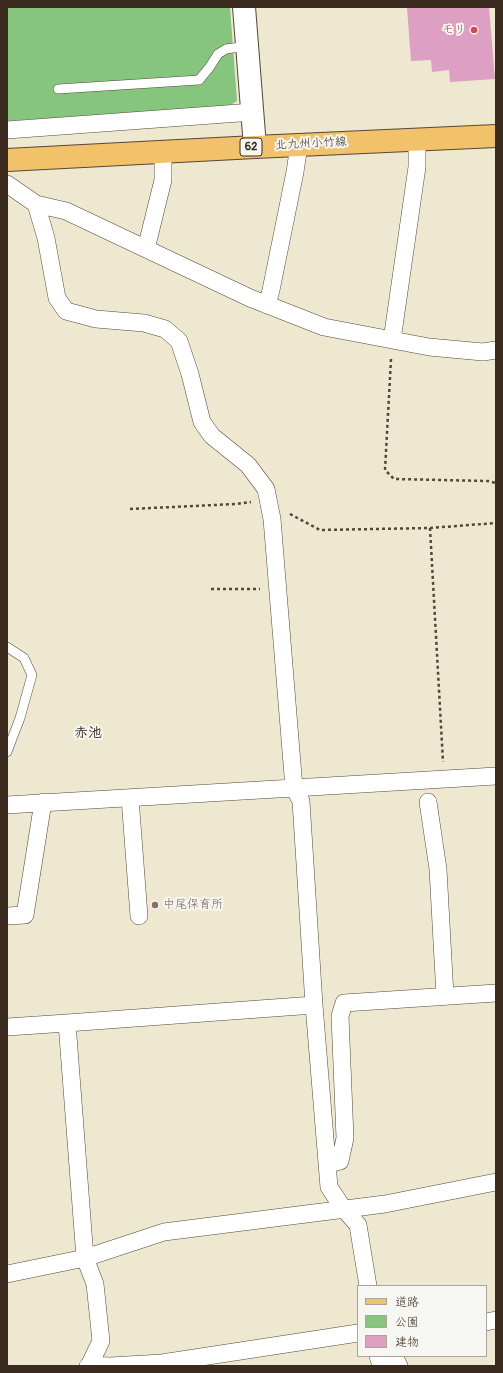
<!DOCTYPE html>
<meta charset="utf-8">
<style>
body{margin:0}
#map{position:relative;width:503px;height:1373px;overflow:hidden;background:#ede8cf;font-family:Pangolin,"Klee One",sans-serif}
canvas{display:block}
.frame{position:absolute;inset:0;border:8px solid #3b2a1e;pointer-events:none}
.legend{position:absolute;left:357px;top:1285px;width:130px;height:72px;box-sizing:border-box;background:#f6f6f2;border:1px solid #aba49d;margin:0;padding:5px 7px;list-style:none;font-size:12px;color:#3b2a1e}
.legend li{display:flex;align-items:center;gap:8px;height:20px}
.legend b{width:20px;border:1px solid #aba49d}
</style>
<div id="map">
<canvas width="503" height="1373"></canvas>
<div class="frame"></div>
<ul class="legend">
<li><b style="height:5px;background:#f2c26a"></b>道路</li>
<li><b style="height:11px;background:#85c57d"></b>公園</li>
<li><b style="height:11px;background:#dea0c2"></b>建物</li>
</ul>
</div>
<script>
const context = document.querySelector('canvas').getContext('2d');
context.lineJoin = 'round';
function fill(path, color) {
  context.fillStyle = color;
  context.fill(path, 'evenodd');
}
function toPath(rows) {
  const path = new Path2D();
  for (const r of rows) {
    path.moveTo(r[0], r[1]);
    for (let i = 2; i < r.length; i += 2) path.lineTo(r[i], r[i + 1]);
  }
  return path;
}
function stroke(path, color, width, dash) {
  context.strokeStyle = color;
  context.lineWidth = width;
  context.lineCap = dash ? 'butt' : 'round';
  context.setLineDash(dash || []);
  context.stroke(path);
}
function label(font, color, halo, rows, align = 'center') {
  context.font = font + ' Pangolin,"Klee One",sans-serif';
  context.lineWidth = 4;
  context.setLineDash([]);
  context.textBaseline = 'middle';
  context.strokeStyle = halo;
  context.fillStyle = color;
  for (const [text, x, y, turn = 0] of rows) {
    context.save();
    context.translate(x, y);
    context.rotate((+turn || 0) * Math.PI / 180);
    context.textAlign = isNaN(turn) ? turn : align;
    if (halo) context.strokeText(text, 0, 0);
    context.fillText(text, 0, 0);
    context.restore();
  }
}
fill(toPath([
 [7,7,230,7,237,101,227,107,7,121]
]), '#85c57d');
fill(toPath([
 [407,7,489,7,495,79,450,82,449,70,432,72,431,60,411,61]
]), '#dea0c2');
const service = toPath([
 [58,89,199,80,209,68,218,54,226,49,247,46],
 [7,647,24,658,32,675,20,718,7,752]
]);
const minor = toPath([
 [7,130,253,112],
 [7,184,36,204,66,211,250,298,324,327,429,347,483,352,496,350],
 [36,204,46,238,57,298,66,311,96,319,144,323,165,329,179,341,190,374,202,422,212,436,248,465,266,489,272,519,294,788,301,801,314,1005,329,1187,343,1208,358,1225,368,1286],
 [146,249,163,180,163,152],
 [267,305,271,290,295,172,299,145],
 [392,340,417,167,417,139],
 [130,798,139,916],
 [428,802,438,869,445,996],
 [7,805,496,776],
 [7,916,25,915,43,802],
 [67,1023,85,1258,95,1284,101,1341,89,1366],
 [7,1027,67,1023,314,1005],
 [328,1164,340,1161,345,1138,340,1016,344,1003,496,993],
 [7,1274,85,1258,164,1232,385,1204,496,1182],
 [486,1322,496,1320],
 [378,1356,381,1366],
 [394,1356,399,1366],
 [88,1366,90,1365,110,1366,162,1363,358,1333]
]);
const tertiary = toPath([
 [244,7,255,147]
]);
const primary = toPath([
 [7,160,255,147,496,136]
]);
stroke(service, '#564639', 10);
stroke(minor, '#564639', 18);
stroke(tertiary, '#564639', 24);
stroke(primary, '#564639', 24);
stroke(toPath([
 [391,359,385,470,394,479,488,481,496,483],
 [130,509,236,504,251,502],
 [290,514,320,530,430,528,496,523],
 [430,528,443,762],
 [211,589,260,589]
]), '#564639', 2.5, [3, 3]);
stroke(service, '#fff', 9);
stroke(minor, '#fff', 17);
stroke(tertiary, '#fff', 22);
stroke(primary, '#f2c26a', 22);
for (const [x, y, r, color] of [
 [474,30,4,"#e0444e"],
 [155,905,4,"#8d6e63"]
]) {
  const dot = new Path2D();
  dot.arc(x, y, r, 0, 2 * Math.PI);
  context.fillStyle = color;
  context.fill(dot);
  stroke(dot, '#f6f6f2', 1.5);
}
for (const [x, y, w] of [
 [251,147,22]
]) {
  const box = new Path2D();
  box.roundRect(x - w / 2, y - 9, w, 18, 3);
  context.fillStyle = '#f6f6f2';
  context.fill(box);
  stroke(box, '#3b2a1e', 1);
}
label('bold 11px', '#3b2a1e', null, [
 ["62",251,147]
]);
label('12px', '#be3a42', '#f6f6f2', [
 ["モリ",466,30]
], 'right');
label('12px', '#3b2a1e', '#f6f6f2', [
 ["北九州小竹線",311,144,-3]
]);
label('12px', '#785e54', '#f6f6f2', [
 ["中尾保育所",163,905]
], 'left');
label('bold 14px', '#3b2a1e', '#f6f6f2', [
 ["赤池",88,733]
]);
</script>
